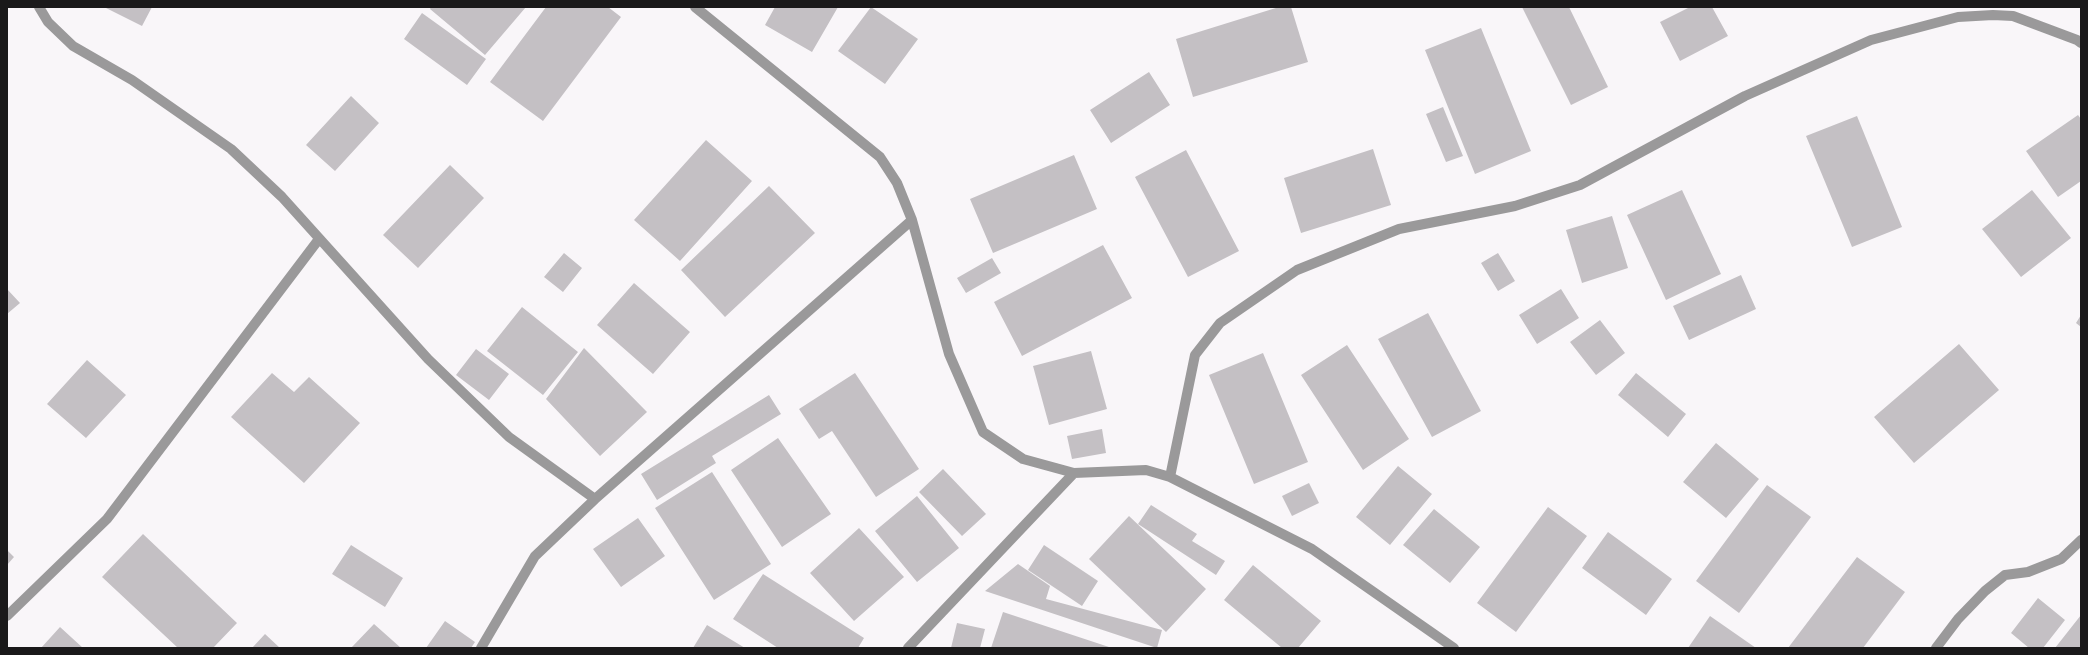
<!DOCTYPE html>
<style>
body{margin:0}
#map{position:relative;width:2088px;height:655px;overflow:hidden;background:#f9f6f9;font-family:"Sofia Sans Condensed",sans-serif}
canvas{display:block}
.frame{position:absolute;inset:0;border:8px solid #1a191a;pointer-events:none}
</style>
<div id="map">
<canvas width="2088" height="655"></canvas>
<div class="frame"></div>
</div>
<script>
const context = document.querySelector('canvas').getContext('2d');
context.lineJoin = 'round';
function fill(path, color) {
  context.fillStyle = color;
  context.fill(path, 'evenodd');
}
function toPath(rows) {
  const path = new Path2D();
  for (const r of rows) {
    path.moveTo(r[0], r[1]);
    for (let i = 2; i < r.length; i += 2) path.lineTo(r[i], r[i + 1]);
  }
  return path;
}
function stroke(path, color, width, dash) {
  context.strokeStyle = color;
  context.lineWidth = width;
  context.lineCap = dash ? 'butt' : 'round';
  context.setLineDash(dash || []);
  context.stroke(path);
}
fill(toPath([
 [104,7,152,7,142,26],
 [431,7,526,7,485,55,430,9],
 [546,7,608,7,621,17,543,121,490,82],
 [775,7,838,7,812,52,765,25],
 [871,7,918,39,885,84,838,51],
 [1279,7,1291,7,1308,62,1193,97,1176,39],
 [1522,7,1569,7,1608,87,1571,105],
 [1690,7,1712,7,1728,36,1680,61,1660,22],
 [422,13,486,59,467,85,404,39],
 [1481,28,1531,151,1475,174,1425,50],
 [1149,72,1170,105,1111,143,1090,110],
 [351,96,379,123,335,171,306,145],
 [1443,107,1463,156,1446,162,1426,114],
 [2078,115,2081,119,2081,181,2058,197,2026,151],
 [1857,116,1902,227,1852,247,1806,136],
 [706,140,752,181,680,261,634,220],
 [1373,149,1391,205,1301,233,1284,178],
 [1186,150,1239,251,1188,277,1135,177],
 [1074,155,1097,209,993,253,970,199],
 [450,165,484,198,418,268,383,235],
 [769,186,815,233,725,317,681,270],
 [1682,190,1721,274,1666,300,1627,215],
 [2032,190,2071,238,2021,277,1982,229],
 [1612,216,1628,268,1582,283,1566,230],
 [1103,245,1132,298,1022,356,994,302],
 [564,253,582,268,563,292,544,277],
 [1498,253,1515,281,1498,291,1481,263],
 [992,258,1001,273,966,293,957,278],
 [1741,275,1756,309,1689,340,1673,306],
 [634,283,690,332,653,374,597,325],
 [7,289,20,303,7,314],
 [1561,289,1579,318,1537,344,1519,315],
 [522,307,578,352,543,395,487,351],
 [1428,313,1481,411,1432,437,1378,339],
 [2081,315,2081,327,2076,323],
 [1600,320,1625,353,1596,375,1570,342],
 [1959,344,1999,390,1914,463,1874,417],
 [1347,345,1409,439,1363,470,1301,375],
 [584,348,647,412,600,456,546,399],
 [476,349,509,374,489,400,456,375],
 [1091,351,1107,409,1049,425,1033,366],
 [1263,353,1308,462,1254,484,1209,375],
 [87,360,126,395,86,438,47,404],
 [272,373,294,392,309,377,360,423,304,483,231,417],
 [855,373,919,469,876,497,832,431,819,439,799,409],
 [1636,373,1686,414,1668,437,1618,395],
 [769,395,781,414,712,456,716,463,657,500,641,474],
 [1102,429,1106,453,1072,459,1067,436],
 [778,438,831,514,782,547,731,470],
 [1716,443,1759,479,1726,518,1683,482],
 [1398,466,1432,494,1390,545,1356,517],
 [943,469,986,514,962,536,919,492],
 [712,472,771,564,714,600,655,508],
 [1309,483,1319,503,1292,516,1282,496],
 [1767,485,1811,517,1739,613,1696,581],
 [917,496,959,548,917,582,875,531],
 [1151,505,1197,534,1192,541,1225,561,1216,575,1138,524],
 [1548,507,1587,536,1516,632,1477,603],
 [1434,509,1480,547,1450,583,1403,545],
 [1129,516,1206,589,1166,632,1089,559],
 [638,518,665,556,621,587,593,549],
 [859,528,904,577,854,621,810,573],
 [1608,532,1672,579,1646,615,1582,568],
 [143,534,237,623,213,648,178,648,102,577],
 [351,545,403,578,385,607,332,574],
 [1044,545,1098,581,1082,606,1028,570],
 [7,550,14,557,7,565],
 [1857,557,1905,592,1863,648,1788,648],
 [1018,564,1050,586,1046,599,1162,630,1157,648,985,591],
 [1253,565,1321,621,1298,648,1282,648,1224,600],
 [763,574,864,638,858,648,778,648,733,619],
 [2038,598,2065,620,2043,648,2029,648,2011,633],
 [1003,612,1112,648,991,648],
 [2081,615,2081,648,2055,648],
 [1710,616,1756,648,1688,648],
 [445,621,475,642,471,648,426,648],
 [957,623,985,629,980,648,951,648],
 [374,624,401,648,351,648],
 [707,625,745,648,693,648],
 [60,627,83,648,41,648],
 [265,634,280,648,252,648]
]), '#c4c0c4');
stroke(toPath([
 [39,7,48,22,73,46,132,80,231,149,282,197,428,359,509,437,595,499],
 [695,7,880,157,897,183,912,220,949,354,983,432,1023,459,1074,473,1146,470,1170,477,1312,549,1454,648],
 [1170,477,1195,355,1220,323,1297,270,1399,229,1515,206,1580,185,1745,96,1871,40,1958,17,1993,15,2013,16,2077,40,2081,43],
 [7,616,107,519,319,239],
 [481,648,535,556,595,499,912,220],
 [908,648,1074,473],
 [1936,648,1958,619,1985,591,2005,575,2028,572,2061,559,2081,540]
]), '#9a999a', 10);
</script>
